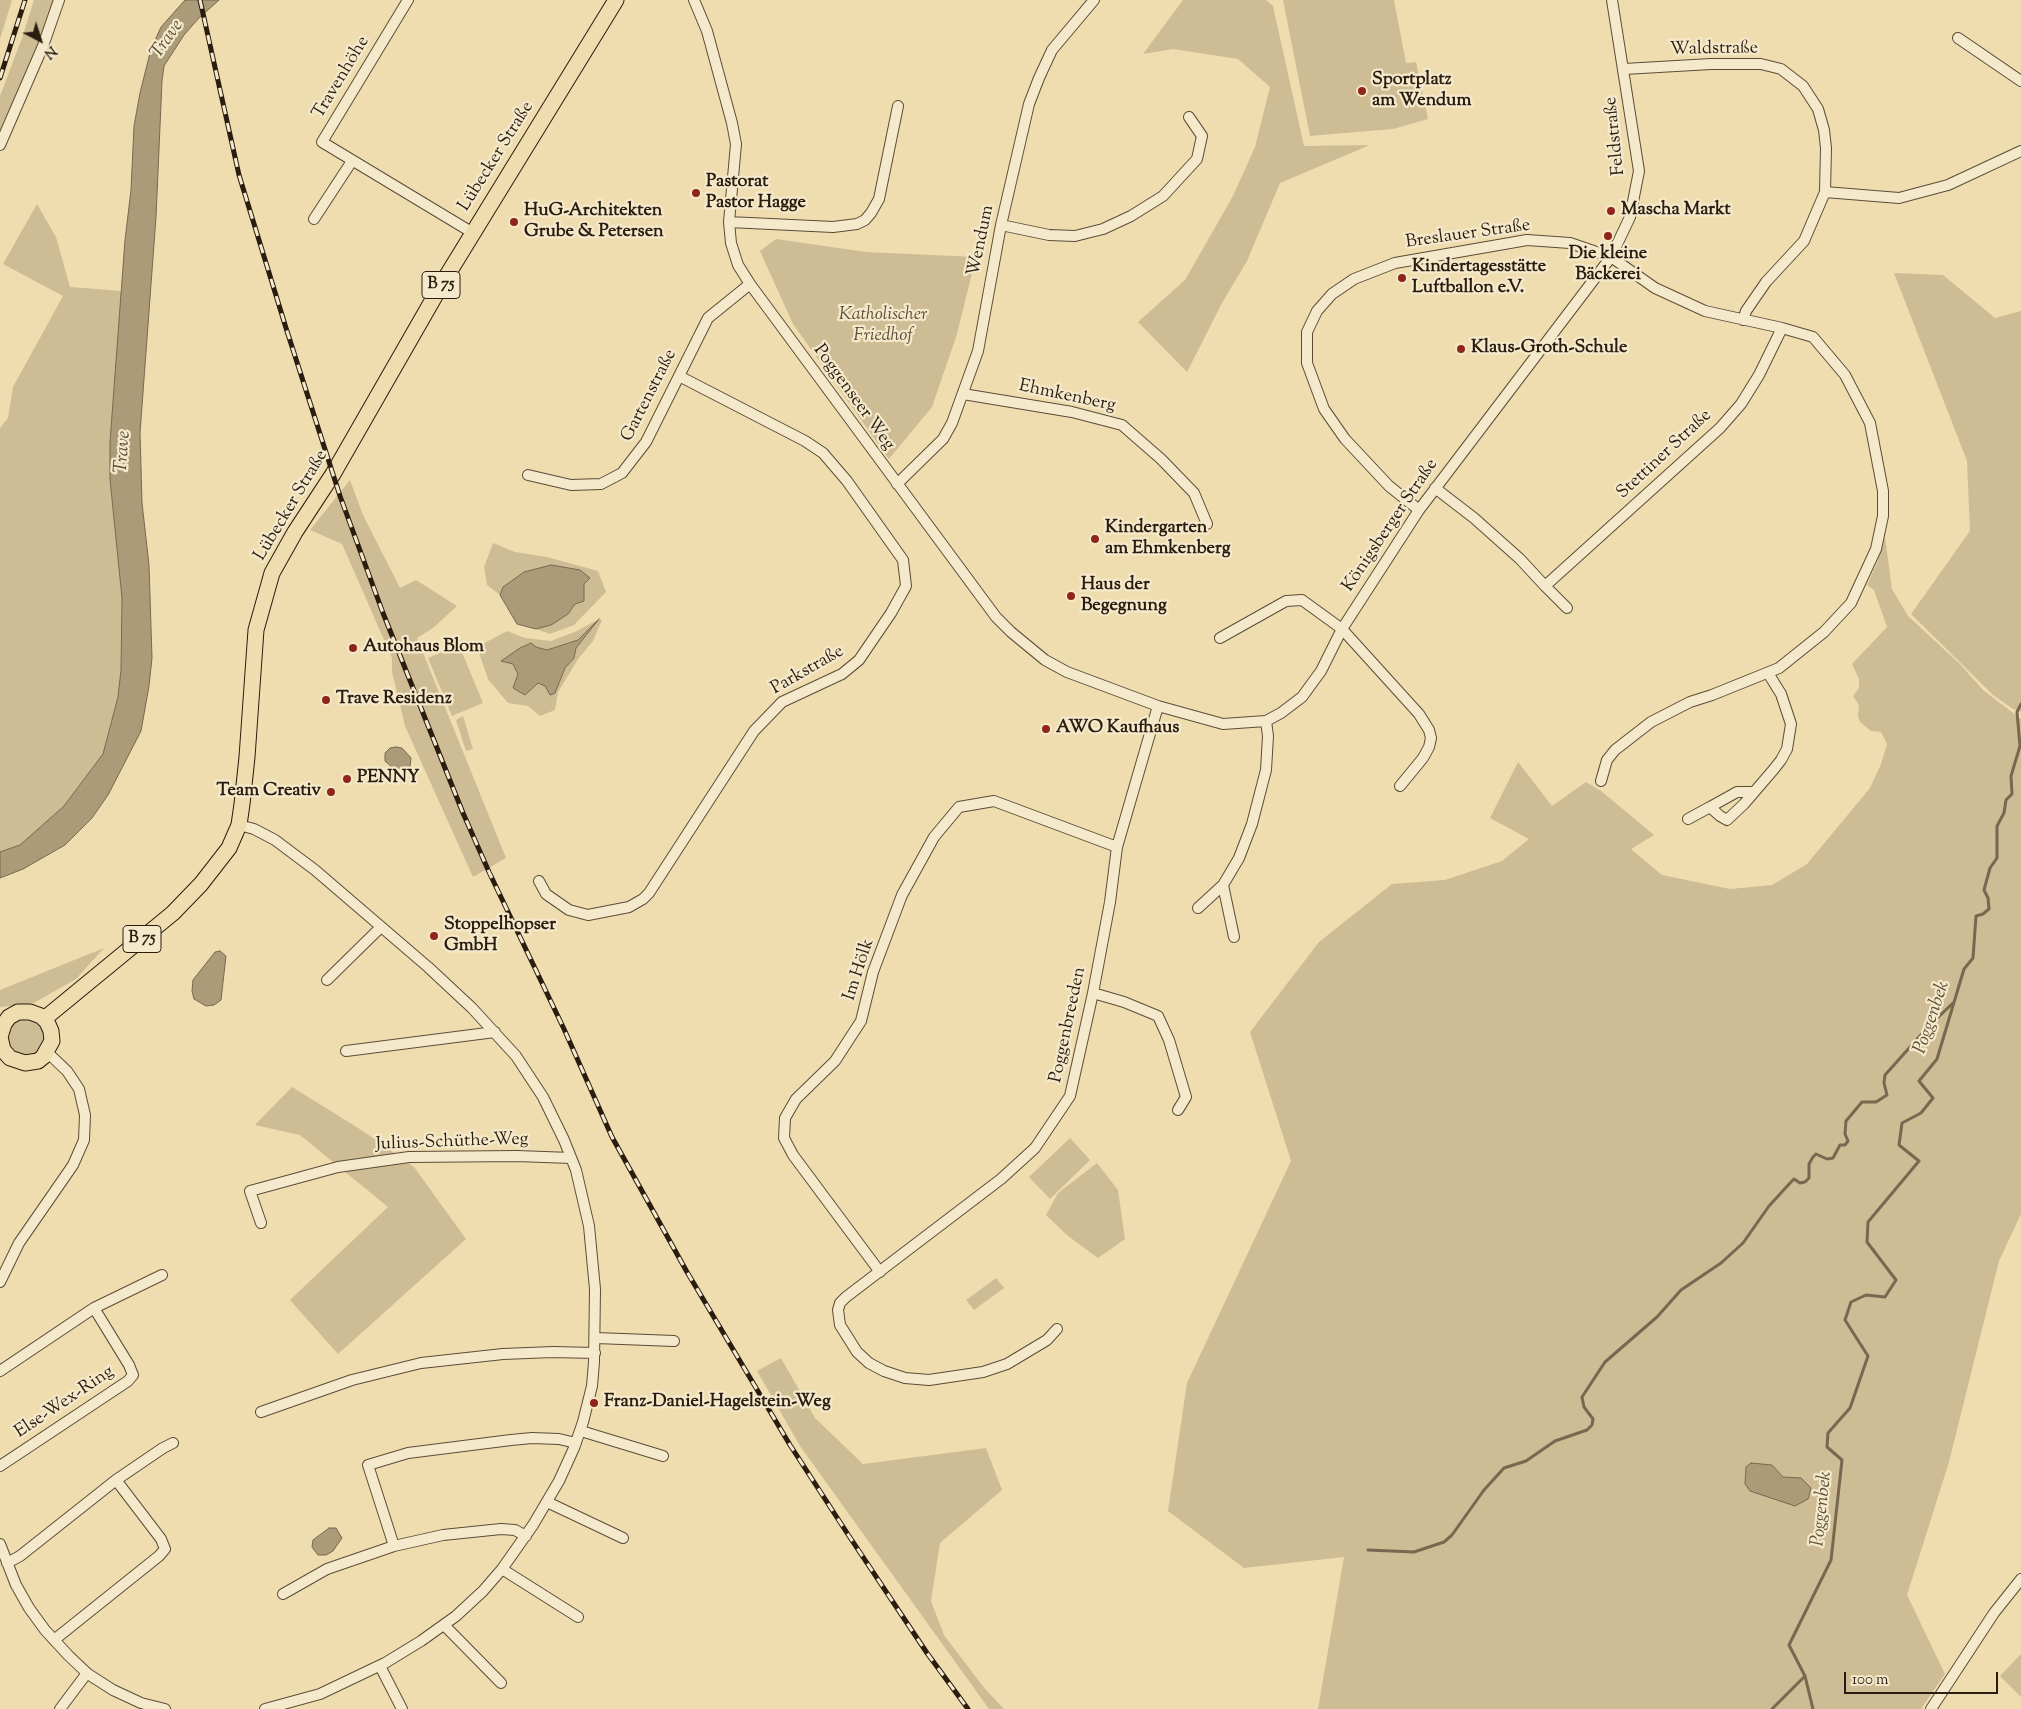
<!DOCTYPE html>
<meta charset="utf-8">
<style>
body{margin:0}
#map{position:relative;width:2021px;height:1709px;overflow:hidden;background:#efddb0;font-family:"Sorts Mill Goudy",serif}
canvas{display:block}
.north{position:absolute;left:15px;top:15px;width:50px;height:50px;-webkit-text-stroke:4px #f5e9cc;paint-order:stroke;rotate:140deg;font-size:14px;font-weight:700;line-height:20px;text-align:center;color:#2a1c0f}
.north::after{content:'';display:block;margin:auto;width:18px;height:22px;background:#2a1c0f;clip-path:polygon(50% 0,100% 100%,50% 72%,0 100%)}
.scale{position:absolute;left:1844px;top:1672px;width:154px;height:22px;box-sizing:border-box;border:2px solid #2a1c0f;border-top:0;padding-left:6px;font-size:15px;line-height:18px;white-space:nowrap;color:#2a1c0f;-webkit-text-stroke:4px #f5e9cc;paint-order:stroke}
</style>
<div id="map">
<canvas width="2021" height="1709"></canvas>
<div class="north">N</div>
<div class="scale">100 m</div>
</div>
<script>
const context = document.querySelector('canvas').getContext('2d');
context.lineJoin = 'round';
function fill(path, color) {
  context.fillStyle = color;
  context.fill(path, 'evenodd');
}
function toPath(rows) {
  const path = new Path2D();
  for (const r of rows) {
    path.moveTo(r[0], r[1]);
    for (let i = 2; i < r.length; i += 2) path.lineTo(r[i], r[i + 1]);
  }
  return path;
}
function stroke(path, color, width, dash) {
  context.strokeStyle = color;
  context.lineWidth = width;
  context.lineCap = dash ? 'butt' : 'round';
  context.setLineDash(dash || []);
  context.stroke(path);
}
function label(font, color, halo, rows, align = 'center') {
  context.font = font + ' "Sorts Mill Goudy",serif';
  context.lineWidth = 4.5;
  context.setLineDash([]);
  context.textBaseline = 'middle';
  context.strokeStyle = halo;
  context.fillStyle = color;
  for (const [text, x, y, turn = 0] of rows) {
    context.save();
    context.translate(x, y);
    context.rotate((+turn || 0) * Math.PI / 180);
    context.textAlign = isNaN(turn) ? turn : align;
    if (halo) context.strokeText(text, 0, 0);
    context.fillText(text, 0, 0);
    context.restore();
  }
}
fill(toPath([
 [0,0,12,0,0,39],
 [34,0,54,0,40,43,0,133,0,96,22,38],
 [1183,0,1266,0,1273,6,1304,146,1370,145,1280,183,1247,261,1222,303,1187,372,1138,322,1185,280,1233,196,1255,147,1270,87,1238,59,1173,49,1143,54],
 [1283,0,1394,0,1406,63,1416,62,1428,119,1393,129,1310,136],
 [37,204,56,237,70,287,122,291,110,440,110,479,122,598,121,670,118,697,103,754,64,806,20,845,0,852,0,428,8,418,13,387,63,296,3,264],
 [776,239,866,252,976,257,957,334,932,407,889,459,793,324,760,251],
 [1894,273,1943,275,1995,318,2021,311,2021,712,2013,709,1993,695,1911,614,1970,531,1967,461],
 [350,480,363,515,400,588,416,580,457,606,433,628,417,638,506,858,473,877,405,726,392,672,392,658,342,544,310,530],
 [1885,537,1892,589,1908,616,1960,664,1983,690,2021,719,2021,1214,1999,1261,1949,1462,1907,1595,1945,1674,1921,1709,1318,1709,1344,1557,1244,1568,1168,1511,1187,1383,1291,1161,1250,1032,1319,942,1392,884,1445,880,1502,861,1529,839,1490,818,1518,762,1552,806,1586,782,1601,791,1654,835,1631,849,1662,875,1730,889,1772,885,1807,864,1870,788,1881,764,1887,744,1881,732,1871,731,1860,722,1858,716,1859,705,1853,696,1859,688,1859,679,1852,664,1887,627,1874,590,1867,585,1877,563],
 [1772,1465,1783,1477,1750,1491,1745,1484,1746,1467],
 [493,543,515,552,547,557,598,571,606,592,574,625,550,634,536,629,551,624,568,614,575,604,584,584,590,578,503,587,500,595,487,585,484,567],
 [599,619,602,620,593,641,578,659,558,692,555,710,540,716,528,706,508,703,488,679,477,647,507,631,525,638,551,641,577,631],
 [596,622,576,648,574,658,565,668,555,693,545,685,537,683,513,687,518,674,513,664,502,661,536,647,547,650,578,640],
 [459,645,483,703,452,716,428,658],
 [463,716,473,749,466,751,456,720],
 [104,948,76,979,32,1004,0,1007,0,990],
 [21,1018,33,1019,43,1027,46,1040,41,1051,29,1058,10,1051,6,1032,9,1026],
 [292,1087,363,1131,414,1167,466,1239,338,1354,290,1300,388,1207,300,1135,255,1125],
 [1070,1138,1090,1160,1050,1199,1029,1177],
 [1097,1163,1118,1190,1125,1239,1098,1258,1068,1236,1046,1215,1058,1193],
 [996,1278,1004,1288,974,1310,966,1300],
 [781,1358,815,1418,863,1464,986,1448,1002,1490,940,1543,931,1601,944,1635,985,1689,1004,1709,989,1709,800,1446,757,1371],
 [2021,1654,2021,1697,2000,1676]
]), '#cebc95');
const water = toPath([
 [185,0,219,0,199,18,184,35,164,66,162,81,156,217,140,433,142,503,149,565,152,658,149,686,141,731,108,795,92,818,65,845,23,869,0,878,0,852,20,845,64,806,103,754,118,697,121,670,122,598,110,479,110,442,125,240,131,190,134,126,140,93,151,49,161,27,185,0],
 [551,565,580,570,590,578,584,584,584,601,575,604,568,614,551,625,536,629,517,624,500,595,503,587,524,572,551,565],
 [599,619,576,648,574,658,565,668,555,693,550,695,545,686,538,683,525,695,513,688,518,674,513,664,501,661,520,648,531,643,536,647,547,650,578,640,599,619],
 [396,747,402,748,411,758,410,767,403,771,394,769,385,761,385,753,390,748,396,747],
 [220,951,226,956,221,1000,214,1005,206,1006,194,999,192,991,193,980,215,952,220,951],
 [1751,1463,1772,1465,1783,1477,1801,1478,1811,1488,1808,1499,1795,1506,1750,1491,1745,1484,1746,1467,1751,1463],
 [329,1528,336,1528,342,1538,333,1551,326,1555,318,1555,312,1547,313,1540,329,1528]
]);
fill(water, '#ac9b79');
stroke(water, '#78684f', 1);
stroke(toPath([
 [1368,1550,1414,1552,1444,1542,1452,1535,1484,1490,1504,1468,1526,1461,1555,1441,1587,1430,1592,1425,1593,1419,1584,1407,1582,1397,1605,1362,1657,1317,1681,1290,1721,1263,1743,1243,1769,1206,1791,1182,1794,1179,1800,1183,1805,1182,1809,1178,1809,1164,1813,1157,1816,1154,1827,1159,1833,1158,1840,1145,1845,1145,1848,1141,1845,1134,1846,1121,1862,1102,1876,1102,1887,1095,1884,1083,1885,1075,1927,1028,1954,1002],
 [1772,1709,1805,1676],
 [1813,1709,1805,1676,1789,1645,1831,1560,1842,1460,1827,1447,1828,1433,1850,1408,1868,1356,1845,1320,1851,1302,1866,1295,1885,1297,1896,1280,1867,1242,1868,1222,1919,1161,1899,1145,1902,1123,1921,1113,1933,1098,1919,1081,1937,1059,1964,969,1973,958,1976,916,1983,914,1989,909,1988,898,1984,890,1990,868,1997,858,1997,826,2004,813,2006,800,2012,794,2011,776,2020,746,2017,712,2021,704]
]), '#78684f', 3);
const street = toPath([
 [408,0,322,142,473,233],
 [694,0,707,31,732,123,736,144,729,222,731,243,738,265,750,284,996,617,1011,632,1045,660,1067,672,1158,706,1223,724,1266,721,1281,713,1302,697,1321,671,1342,629,1419,510,1611,257,1630,217,1639,171,1612,0],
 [1958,38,2021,81],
 [1624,69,1711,64,1761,64,1781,69,1803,86,1818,109,1824,130,1826,148,1825,192,1804,241,1766,282,1746,311,1743,320],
 [0,145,43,46,59,0],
 [1825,192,1899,198,1948,185,2021,151],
 [314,219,352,161],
 [729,222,833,227,857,224,865,220,871,213,879,199,898,106],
 [1001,225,1049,235,1075,236,1103,229,1131,216,1163,196,1197,159,1202,136,1189,117],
 [963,394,1072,412,1122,425,1161,459,1194,493,1207,524],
 [528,475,571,485,601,484,622,473,646,442,708,318,750,284],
 [897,484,943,439,952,423,978,351,1001,225,1029,104,1039,78,1052,50,1094,0],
 [1435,488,1474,518,1520,559,1545,586,1720,428,1741,404,1759,375,1782,328],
 [1419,510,1389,486,1345,439,1324,409,1307,363,1307,332,1317,311,1332,294,1354,279,1395,263,1527,240,1570,243,1611,257,1655,288,1705,311,1782,328,1813,337,1845,375,1870,423,1883,491,1883,516,1876,549,1851,603,1824,632,1779,668,1712,695,1690,702,1651,722,1615,750,1607,760,1601,781],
 [1545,586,1567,608],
 [1220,638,1286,601,1302,600,1342,629,1419,714,1429,730,1431,738,1429,747,1423,758,1400,786],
 [1753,792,1737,792,1710,807,1720,816,1727,820,1744,804,1774,769,1781,760,1787,749,1791,724,1781,694,1768,673],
 [1688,819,1710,807],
 [239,825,254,829,275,840,315,870,428,967,472,1008,516,1056,543,1097,564,1140,576,1170,589,1226,595,1289,594,1362,592,1386,583,1422,574,1448,559,1481,533,1525,502,1569,483,1591,456,1616,421,1641,385,1663,320,1694,265,1709],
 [539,881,546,894,569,910,588,915,629,907,643,899,649,893,754,731,782,702,842,674,859,660,891,613,906,586,903,560,847,481,823,453,805,441,679,376],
 [1223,885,1234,937],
 [1198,908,1223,885,1239,858,1252,824,1266,770,1268,736,1266,721],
 [327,980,381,927],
 [1093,993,1124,1002,1158,1016,1169,1040,1186,1097,1178,1110],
 [346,1051,495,1032],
 [261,1223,250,1191,338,1167,409,1157,517,1156,571,1158],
 [880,1272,793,1155,784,1138,785,1118,796,1099,835,1061,861,1021,873,972,902,895,934,837,959,807,994,801,1117,847],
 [0,1282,19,1243,73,1165,84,1140,85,1115,79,1089,67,1071,47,1052],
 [94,1308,162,1275],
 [1057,1329,1047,1340,1007,1364,983,1372,929,1380,905,1378,884,1371,869,1363,857,1352,840,1325,838,1310,840,1303,846,1297,1001,1179,1035,1148,1070,1096,1093,993,1110,902,1117,847,1158,706],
 [596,1338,674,1341],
 [0,1371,94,1308,129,1365,133,1375,128,1381,0,1466],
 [261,1412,352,1380,421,1363,503,1354,553,1352,595,1353],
 [581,1431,663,1456],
 [116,1480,163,1448,173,1443],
 [547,1502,623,1538],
 [0,1544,16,1585,29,1608,45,1630,68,1655,88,1674,113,1690,141,1703,165,1709],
 [394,1546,368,1465,408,1453,511,1440,532,1438,559,1439,576,1443],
 [7,1563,20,1556,116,1480,161,1539,165,1549,159,1556,54,1640],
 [502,1569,578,1617],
 [283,1594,327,1569,394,1546,443,1535,501,1529,515,1530,526,1536],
 [444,1625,501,1683],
 [380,1666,402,1709],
 [60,1709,87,1673],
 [1931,1709,1994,1613,2021,1579]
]);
const primary = toPath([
 [44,1019,173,913,201,884,229,848,239,825,242,804,247,757,256,630,272,573,295,532,333,474,443,282,616,0],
 [0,1037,4,1024,9,1017,18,1012,30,1012,41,1016,47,1022,51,1031,52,1041,43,1057,38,1061,25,1063,10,1058,3,1050,0,1037]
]);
stroke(street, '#5b4c37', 12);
stroke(primary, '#2a1c0f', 17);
stroke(street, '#f5e9cc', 10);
stroke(primary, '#efddb0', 15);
const rail = toPath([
 [200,0,239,175,286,328,340,496,383,613,463,813,489,872,564,1029,612,1137,687,1272,790,1445,849,1536,927,1653,968,1709],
 [0,78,25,0]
]);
stroke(rail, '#2a1c0f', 5);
stroke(rail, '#f5e9cc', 3, [9]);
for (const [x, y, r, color] of [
 [1362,91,5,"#8f2418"],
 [696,193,5,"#8f2418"],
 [1611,211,5,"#8f2418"],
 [514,222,5,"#8f2418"],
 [1608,236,5,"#8f2418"],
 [1402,278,5,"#8f2418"],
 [1461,349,5,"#8f2418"],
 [1095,539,5,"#8f2418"],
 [1071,596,5,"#8f2418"],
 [353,648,5,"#8f2418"],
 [326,700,5,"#8f2418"],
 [1046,729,5,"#8f2418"],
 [347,779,5,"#8f2418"],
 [331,792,5,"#8f2418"],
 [434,936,5,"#8f2418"],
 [594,1403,5,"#8f2418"]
]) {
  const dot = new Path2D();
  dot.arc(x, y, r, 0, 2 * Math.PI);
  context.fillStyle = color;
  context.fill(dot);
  stroke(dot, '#f5e9cc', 2);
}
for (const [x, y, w] of [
 [441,285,38],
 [142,939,38]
]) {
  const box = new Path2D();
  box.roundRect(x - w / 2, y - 13.5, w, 27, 4);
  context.fillStyle = '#f5e9cc';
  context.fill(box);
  stroke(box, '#2a1c0f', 1);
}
label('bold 16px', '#2a1c0f', null, [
 ["B 75",441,285],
 ["B 75",142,939]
]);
label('18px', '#2a1c0f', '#f5e9cc', [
 ["Waldstraße",1714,50,-1],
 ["Travenhöhe",342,78,-59],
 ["Feldstraße",1616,136,-96],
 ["Lübecker Straße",497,157,-58],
 ["Breslauer Straße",1468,235,-8],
 ["Wendum",982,241,-78],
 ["Gartenstraße",650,396,-63],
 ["Ehmkenberg",1067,397,12],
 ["Poggenseer Weg",853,398,54],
 ["Stettiner Straße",1665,455,-43],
 ["Lübecker Straße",292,506,-59],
 ["Königsberger Straße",1391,526,-56],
 ["Parkstraße",808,671,-30],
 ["Im Hölk",860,970,-72],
 ["Poggenbreeden",1069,1025,-78],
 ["Julius-Schüthe-Weg",452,1143,-2],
 ["Else-Wex-Ring",65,1403,-34]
]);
label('bold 18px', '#2a1c0f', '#f5e9cc', [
 ["Sportplatz",1372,81],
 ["am Wendum",1372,102],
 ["Pastorat",706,183],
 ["Pastor Hagge",706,204],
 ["Mascha Markt",1621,211],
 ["HuG-Architekten",524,212],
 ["Grube & Petersen",524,233],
 ["Die kleine",1608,255,"center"],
 ["Bäckerei",1608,276,"center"],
 ["Kindertagesstätte",1412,268],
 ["Luftballon e.V.",1412,289],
 ["Klaus-Groth-Schule",1471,349],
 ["Kindergarten",1105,529],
 ["am Ehmkenberg",1105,550],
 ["Haus der",1081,586],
 ["Begegnung",1081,607],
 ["Autohaus Blom",363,648],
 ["Trave Residenz",336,700],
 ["AWO Kaufhaus",1056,729],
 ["PENNY",357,779],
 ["Team Creativ",321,792,"right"],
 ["Stoppelhopser",444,926],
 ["GmbH",444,947],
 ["Franz-Daniel-Hagelstein-Weg",604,1403]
], 'left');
label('italic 18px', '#5b4c37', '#f5e9cc', [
 ["Katholischer",883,316],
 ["Friedhof",883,337]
]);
label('italic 19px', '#5e4f39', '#f5e9cc', [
 ["Trave",168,40,-55],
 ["Trave",124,452,-86],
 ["Poggenbek",1933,1018,-71],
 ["Poggenbek",1823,1509,-84]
]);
</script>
